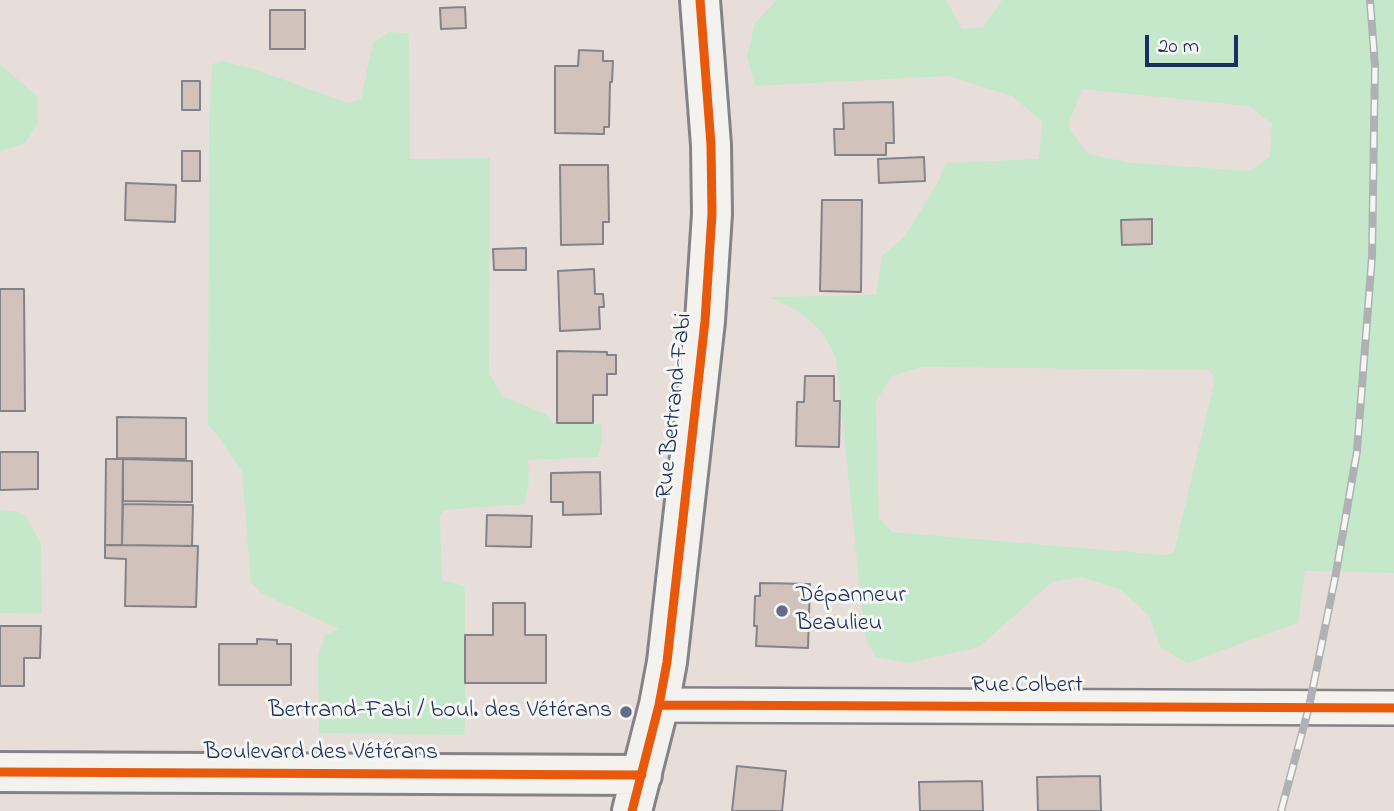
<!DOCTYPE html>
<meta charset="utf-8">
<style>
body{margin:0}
#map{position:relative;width:1394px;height:811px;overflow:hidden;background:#e7ded9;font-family:"Indie Flower",sans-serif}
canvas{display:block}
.scale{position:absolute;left:1145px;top:35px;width:93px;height:32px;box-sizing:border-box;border:4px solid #1b2f5e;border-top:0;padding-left:9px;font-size:21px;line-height:24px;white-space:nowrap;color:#1b2f5e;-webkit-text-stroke:5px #f6f6f2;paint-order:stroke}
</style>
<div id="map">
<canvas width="1394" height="811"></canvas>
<div class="scale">20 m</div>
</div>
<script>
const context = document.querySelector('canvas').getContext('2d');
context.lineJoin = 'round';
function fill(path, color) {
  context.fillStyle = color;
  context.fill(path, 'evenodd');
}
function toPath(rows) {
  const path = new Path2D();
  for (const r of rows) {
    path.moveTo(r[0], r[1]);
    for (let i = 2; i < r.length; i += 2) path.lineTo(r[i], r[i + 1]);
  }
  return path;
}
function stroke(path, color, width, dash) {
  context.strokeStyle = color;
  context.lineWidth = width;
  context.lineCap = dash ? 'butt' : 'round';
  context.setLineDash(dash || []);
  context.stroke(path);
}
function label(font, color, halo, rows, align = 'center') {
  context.font = font + ' "Indie Flower",sans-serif';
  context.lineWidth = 6;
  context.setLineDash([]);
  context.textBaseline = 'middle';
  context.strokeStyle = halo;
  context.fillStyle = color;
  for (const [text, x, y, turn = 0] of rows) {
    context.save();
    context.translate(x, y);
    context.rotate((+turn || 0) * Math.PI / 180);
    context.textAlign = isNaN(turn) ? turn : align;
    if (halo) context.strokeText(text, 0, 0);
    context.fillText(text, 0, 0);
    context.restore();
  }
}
fill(toPath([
 [777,0,946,0,962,29,983,27,1002,0,1394,0,1394,573,1305,571,1298,623,1187,663,1161,648,1149,616,1121,590,1081,577,1052,582,979,647,908,663,876,657,865,638,836,358,822,332,798,311,769,297,876,295,882,256,906,235,939,180,946,163,1039,159,1042,121,1012,96,948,76,755,86,747,57,755,23],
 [1082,89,1249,106,1272,124,1270,157,1250,171,1132,163,1088,154,1068,126],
 [921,367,1208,370,1213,375,1214,384,1174,552,1165,555,892,532,879,518,876,401,892,376],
 [388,32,409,33,410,159,490,158,489,373,502,396,546,414,553,423,602,424,602,442,598,457,528,460,529,482,525,504,444,510,440,516,442,580,465,586,465,735,319,733,318,656,325,635,339,629,261,593,251,582,242,472,219,437,208,425,209,124,212,64,222,61,251,68,348,103,361,99,373,43],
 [0,64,37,96,38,124,24,144,0,151],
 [0,510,16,511,26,516,41,544,42,614,0,613]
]), '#c5e8ca');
const building = toPath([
 [465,7,466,28,441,29,440,8,465,7],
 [270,10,305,10,305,49,270,49,270,10],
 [579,50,603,51,603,61,613,61,612,82,610,82,609,127,604,127,604,134,555,133,555,66,578,66,579,50],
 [182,81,200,81,200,110,182,110,182,81],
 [893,102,894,143,886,143,886,155,835,155,834,129,844,129,843,103,893,102],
 [182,151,200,151,200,181,182,181,182,151],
 [924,157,925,181,879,183,878,159,924,157],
 [560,165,608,165,609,222,603,222,603,244,561,245,560,165],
 [126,183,176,185,175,222,125,220,126,183],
 [822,200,862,200,861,292,820,291,822,200],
 [1152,219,1152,244,1122,245,1121,220,1152,219],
 [526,248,526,270,494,270,493,249,526,248],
 [594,269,595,294,603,294,604,307,599,307,600,329,560,331,558,271,594,269],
 [0,289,24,289,25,411,0,411,0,289],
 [557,351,607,352,607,355,616,355,616,374,607,374,607,395,593,395,593,423,557,423,557,351],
 [805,376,834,376,834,401,840,401,839,447,796,446,797,402,804,402,805,376],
 [117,417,186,418,186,459,117,458,117,417],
 [0,452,38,452,38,489,0,490,0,452],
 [106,459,123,459,122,545,105,545,106,459],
 [123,459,192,461,192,502,123,501,123,459],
 [600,472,601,514,563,515,563,502,551,502,551,473,600,472],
 [123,504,193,505,192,546,122,545,123,504],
 [487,515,532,516,531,547,486,546,487,515],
 [105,545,198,546,196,607,125,606,126,559,105,558,105,545],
 [760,583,810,584,808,648,756,646,757,626,754,626,755,596,760,596,760,583],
 [493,603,525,603,525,635,546,635,546,683,465,683,465,635,493,635,493,603],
 [0,626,41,626,40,658,24,658,24,686,0,686,0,626],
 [257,639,277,640,277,644,291,644,291,685,219,685,219,644,257,644,257,639],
 [737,766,786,771,782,811,732,811,737,766],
 [1100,776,1101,811,1038,811,1037,777,1100,776],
 [982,781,983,811,920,811,919,782,982,781]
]);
fill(building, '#d1c3bc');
stroke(building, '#838389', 2);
const street = toPath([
 [659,705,1394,708]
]);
const secondary = toPath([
 [0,772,642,775],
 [632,811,659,705,667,662,705,321,712,214,711,145,700,0]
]);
stroke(street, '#838389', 38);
stroke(secondary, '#838389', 44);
stroke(street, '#f3f2ef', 33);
stroke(secondary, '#f3f2ef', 38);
const rail = toPath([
 [1281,811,1309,707,1336,573,1357,451,1372,257,1375,66,1370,0]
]);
stroke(rail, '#b0b1b5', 8);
stroke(rail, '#f6f6f2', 5, [16]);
stroke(toPath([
 [659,705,1394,708],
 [0,772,642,775],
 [632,811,659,705,667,662,705,321,712,214,711,145,700,0]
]), '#e8590c', 9);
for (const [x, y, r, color] of [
 [782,611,7,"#626c89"],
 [626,712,7,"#626c89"]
]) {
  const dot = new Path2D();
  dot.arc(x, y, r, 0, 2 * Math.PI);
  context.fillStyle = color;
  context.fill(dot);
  stroke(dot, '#f6f6f2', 2.5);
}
label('24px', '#1b2f5e', '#f6f6f2', [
 ["Rue Bertrand-Fabi",676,406,-84],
 ["Rue Colbert",1027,687],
 ["Boulevard des Vétérans",321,754]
]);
label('24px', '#1b2f5e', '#f6f6f2', [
 ["Dépanneur",796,597],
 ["Beaulieu",796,625],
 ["Bertrand-Fabi / boul. des Vétérans",612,712,"right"]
], 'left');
</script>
